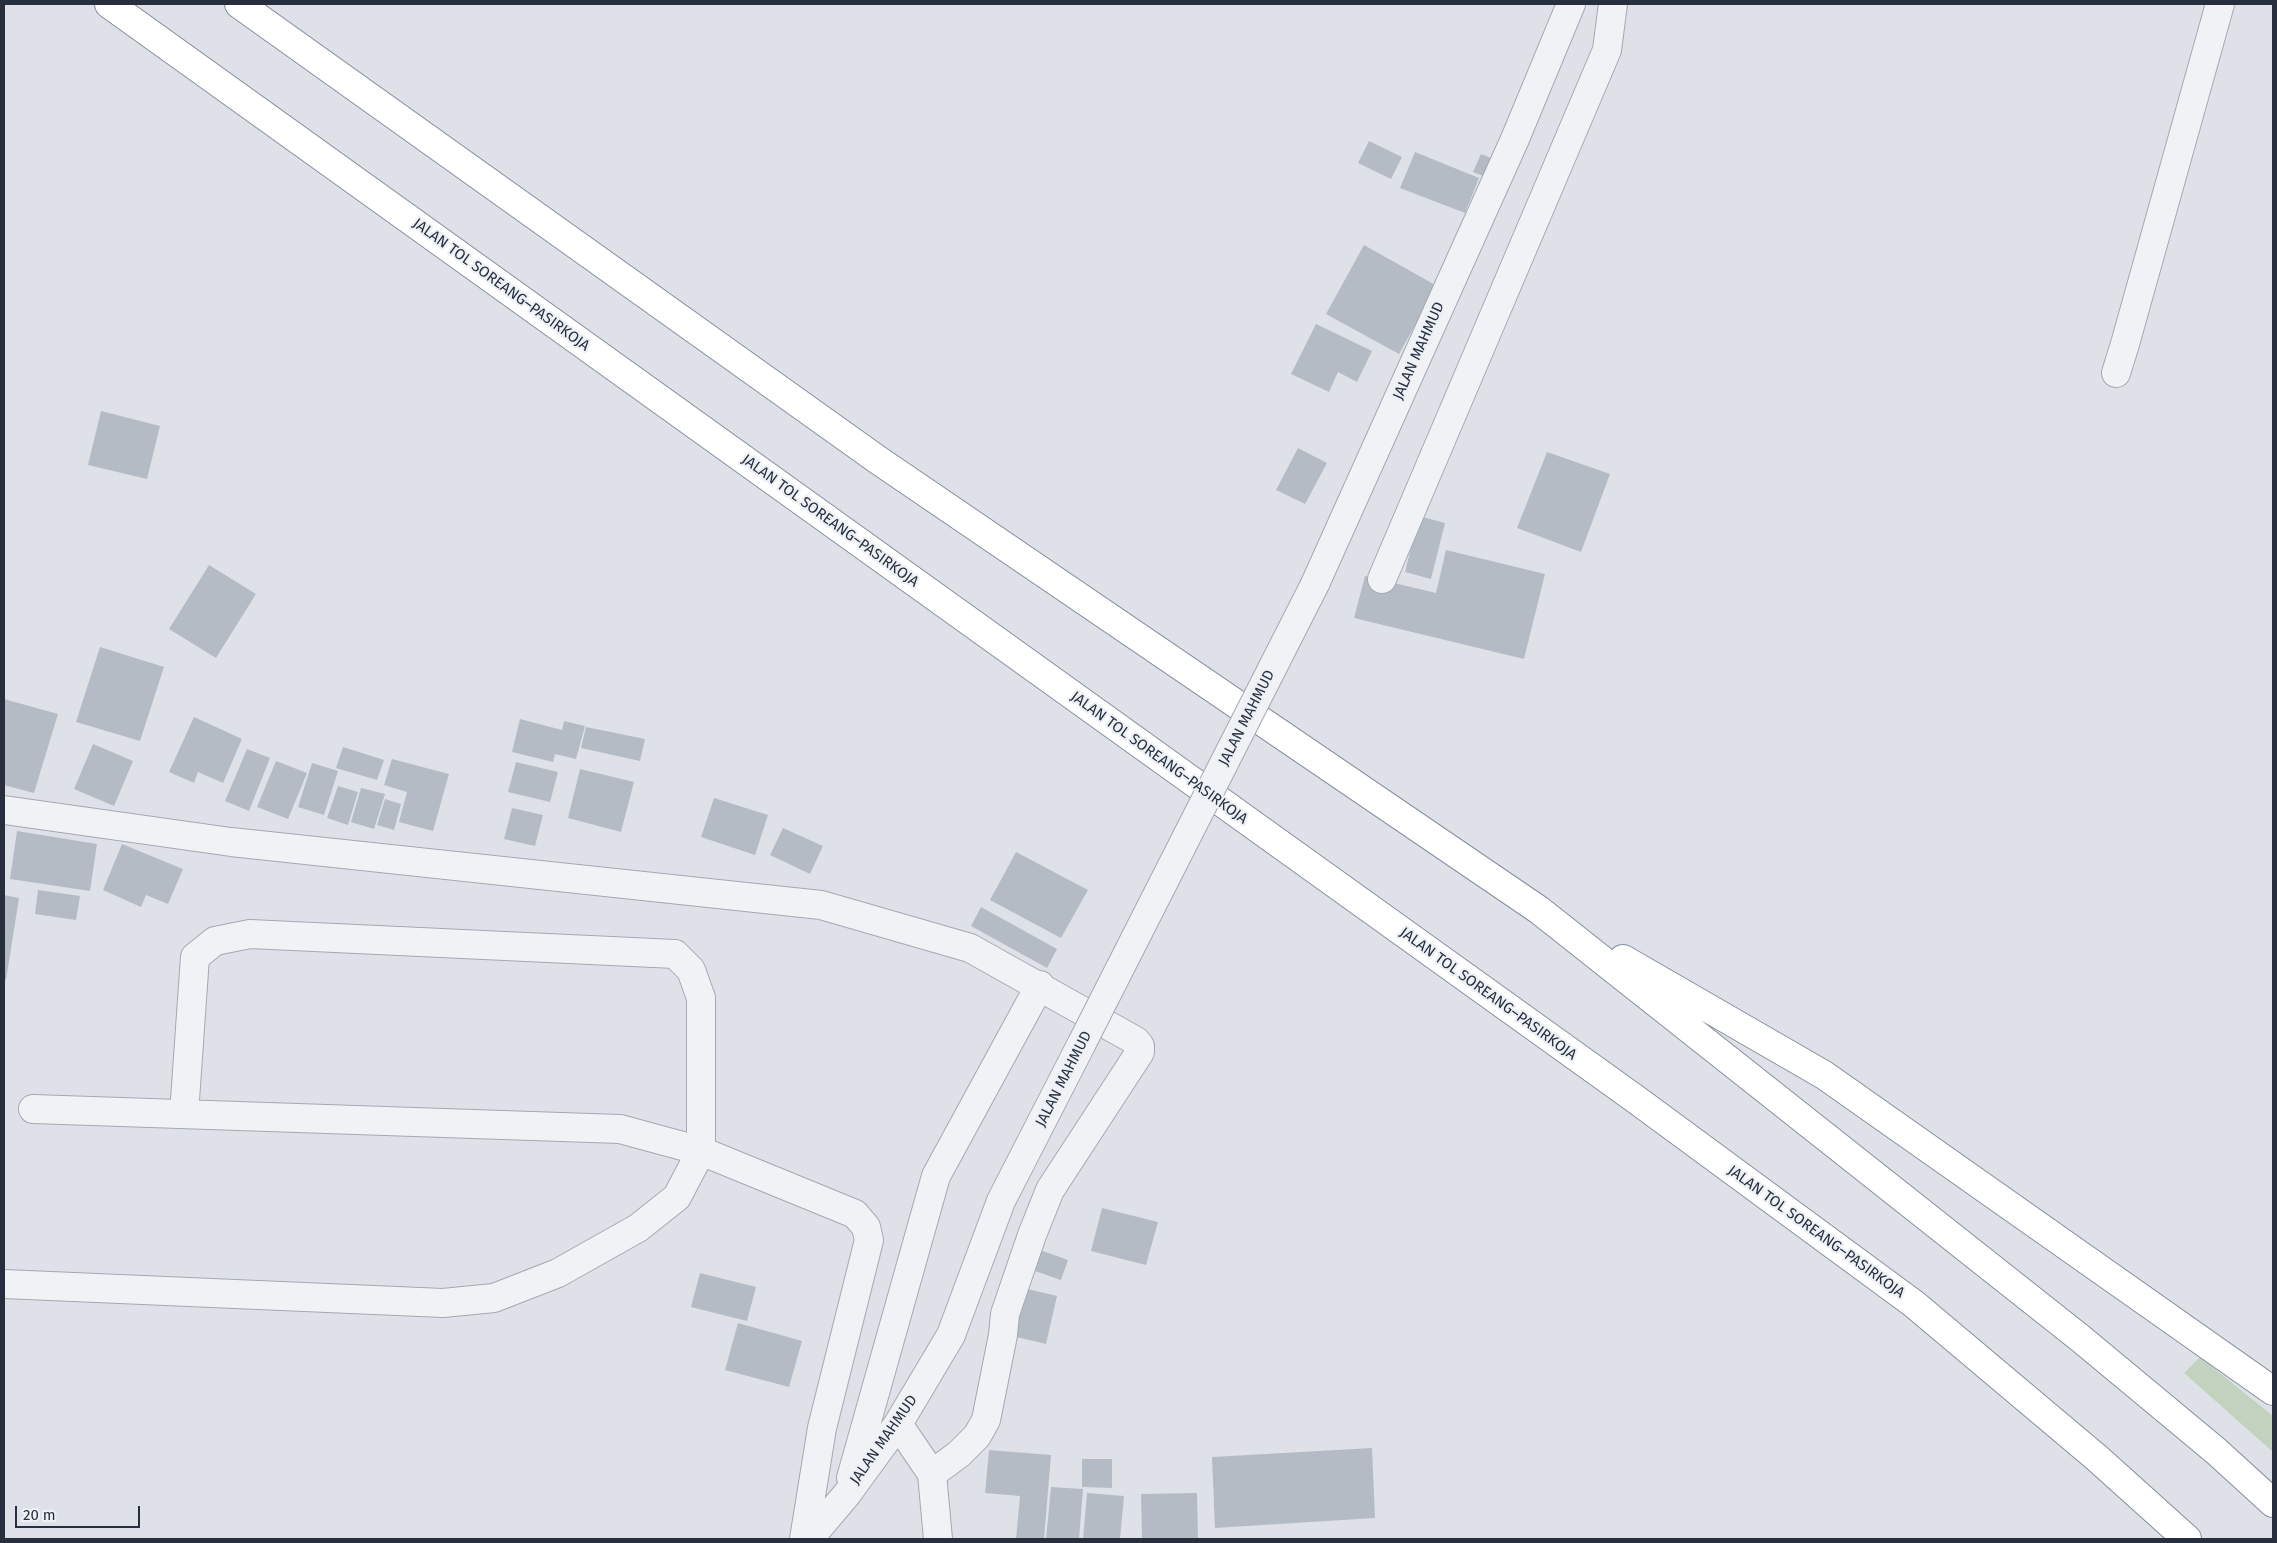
<!DOCTYPE html>
<meta charset="utf-8">
<style>
body{margin:0}
#map{position:relative;width:2277px;height:1543px;overflow:hidden;background:#dee2e8;font-family:"Fira Sans",sans-serif}
canvas{display:block}
.frame{position:absolute;inset:0;border:5px solid #272f3f;pointer-events:none}
.scale{position:absolute;left:15px;top:1506px;width:125px;height:22px;box-sizing:border-box;border:2px solid #272f3f;border-top:0;padding-left:6px;font-size:15px;line-height:18px;white-space:nowrap;color:#272f3f;-webkit-text-stroke:4px #edf1f5;paint-order:stroke}
</style>
<div id="map">
<canvas width="2277" height="1543"></canvas>
<div class="frame"></div>
<div class="scale">20 m</div>
</div>
<script>
const context = document.querySelector('canvas').getContext('2d');
context.lineJoin = 'round';
function fill(path, color) {
  context.fillStyle = color;
  context.fill(path, 'evenodd');
}
function toPath(rows) {
  const path = new Path2D();
  for (const r of rows) {
    path.moveTo(r[0], r[1]);
    for (let i = 2; i < r.length; i += 2) path.lineTo(r[i], r[i + 1]);
  }
  return path;
}
function stroke(path, color, width, dash) {
  context.strokeStyle = color;
  context.lineWidth = width;
  context.lineCap = dash ? 'butt' : 'round';
  context.setLineDash(dash || []);
  context.stroke(path);
}
function label(font, color, halo, rows, align = 'center') {
  context.font = font + ' "Fira Sans",sans-serif';
  context.lineWidth = 4.5;
  context.setLineDash([]);
  context.textBaseline = 'middle';
  context.strokeStyle = halo;
  context.fillStyle = color;
  for (const [text, x, y, turn = 0] of rows) {
    context.save();
    context.translate(x, y);
    context.rotate((+turn || 0) * Math.PI / 180);
    context.textAlign = isNaN(turn) ? turn : align;
    if (halo) context.strokeText(text, 0, 0);
    context.fillText(text, 0, 0);
    context.restore();
  }
}
fill(toPath([
 [2200,1357,2273,1416,2273,1452,2184,1373]
]), '#c3d2bf');
fill(toPath([
 [1369,141,1402,157,1391,179,1358,163],
 [1415,152,1479,178,1465,213,1400,188],
 [1481,154,1501,162,1493,180,1473,172],
 [1364,245,1437,286,1399,354,1326,314],
 [1316,324,1372,351,1357,382,1338,372,1329,392,1291,374],
 [101,411,160,426,147,479,88,465],
 [1298,448,1327,463,1305,504,1276,490],
 [1547,452,1610,474,1581,552,1517,528],
 [1419,516,1445,523,1431,579,1405,572],
 [1446,550,1545,574,1524,659,1354,618,1365,576,1436,593],
 [209,565,256,594,216,658,169,629],
 [100,647,164,667,140,741,76,722],
 [4,699,58,714,34,793,4,785],
 [194,717,242,739,223,783,198,772,194,783,169,772],
 [520,719,562,730,564,721,585,726,576,759,555,754,553,762,512,752],
 [586,727,645,739,640,761,581,748],
 [93,744,133,761,114,806,74,789],
 [343,747,384,760,377,780,336,768],
 [247,749,270,758,249,811,225,801],
 [392,759,449,774,433,831,399,822,407,792,384,785],
 [276,761,307,773,288,819,257,807],
 [516,762,558,772,550,802,508,792],
 [312,763,338,771,324,815,298,807],
 [580,769,634,782,621,832,568,818],
 [338,786,358,792,348,825,327,818],
 [361,788,385,794,374,829,351,822],
 [714,798,768,815,755,855,701,837],
 [385,799,401,804,394,830,377,825],
 [512,808,543,815,535,846,504,839],
 [783,828,823,846,810,874,770,855],
 [17,831,97,844,90,891,10,879],
 [122,844,183,869,168,904,146,895,141,907,103,890],
 [1016,852,1088,890,1061,938,990,900],
 [38,890,80,896,76,920,35,914],
 [4,895,19,898,6,980,4,979],
 [981,907,1057,949,1047,968,971,926],
 [1102,1208,1158,1222,1146,1265,1091,1251],
 [1040,1250,1068,1260,1061,1280,1032,1270],
 [700,1273,756,1287,747,1321,691,1307],
 [1019,1287,1057,1296,1046,1344,1008,1335],
 [738,1323,802,1341,789,1387,725,1370],
 [1372,1448,1375,1518,1215,1528,1212,1457],
 [989,1450,1051,1455,1044,1539,1016,1539,1020,1496,985,1493],
 [1082,1459,1112,1459,1112,1488,1082,1487],
 [1051,1487,1083,1489,1079,1539,1046,1539],
 [1087,1493,1124,1496,1120,1539,1083,1539],
 [1197,1493,1198,1539,1142,1539,1141,1494]
]), '#b5bbc5');
const minor = toPath([
 [2116,373,2125,344,2220,4],
 [1382,579,1607,50,1613,4],
 [1315,584,1515,139,1571,4],
 [4,810,231,842,821,905,970,948,1136,1041,1140,1046,1140,1052,1050,1190,1032,1235,1005,1314,1003,1335,986,1420,977,1436,959,1454,932,1474],
 [33,1109,620,1129,701,1151,855,1214,866,1227,869,1240,822,1428,804,1539],
 [4,1284,443,1303,494,1298,558,1273,638,1228,677,1197,701,1151,701,998,691,970,675,954,250,934,215,941,195,957,184,1114],
 [898,1424,932,1474,938,1539],
 [851,1478,936,1176,1040,985],
 [809,1539,847,1494,898,1424,951,1335,1001,1201,1082,1043]
]);
const highway = toPath([
 [109,4,1634,1098,1914,1304,2097,1458,2187,1539],
 [239,4,878,460,1539,910,2080,1338,2216,1451,2273,1503],
 [1623,959,1824,1075,2273,1391]
]);
stroke(minor, '#a3a9b2', 30);
stroke(highway, '#858e9e', 30);
stroke(minor, '#f1f2f6', 28);
stroke(highway, '#fff', 28);
const minorBridge = toPath([
 [1082,1043,1315,584]
]);
stroke(minorBridge, '#a3a9b2', 30, []);
stroke(minorBridge, '#f1f2f6', 28);
label('15px', '#272f3f', '#edf1f5', [
 ["JALAN TOL SOREANG–PASIRKOJA",501,285,36],
 ["JALAN MAHMUD",1419,351,-66],
 ["JALAN TOL SOREANG–PASIRKOJA",830,521,36],
 ["JALAN MAHMUD",1247,718,-63],
 ["JALAN TOL SOREANG–PASIRKOJA",1159,758,36],
 ["JALAN TOL SOREANG–PASIRKOJA",1488,994,36],
 ["JALAN MAHMUD",1064,1079,-63],
 ["JALAN TOL SOREANG–PASIRKOJA",1816,1232,36],
 ["JALAN MAHMUD",884,1440,-55]
]);
</script>
